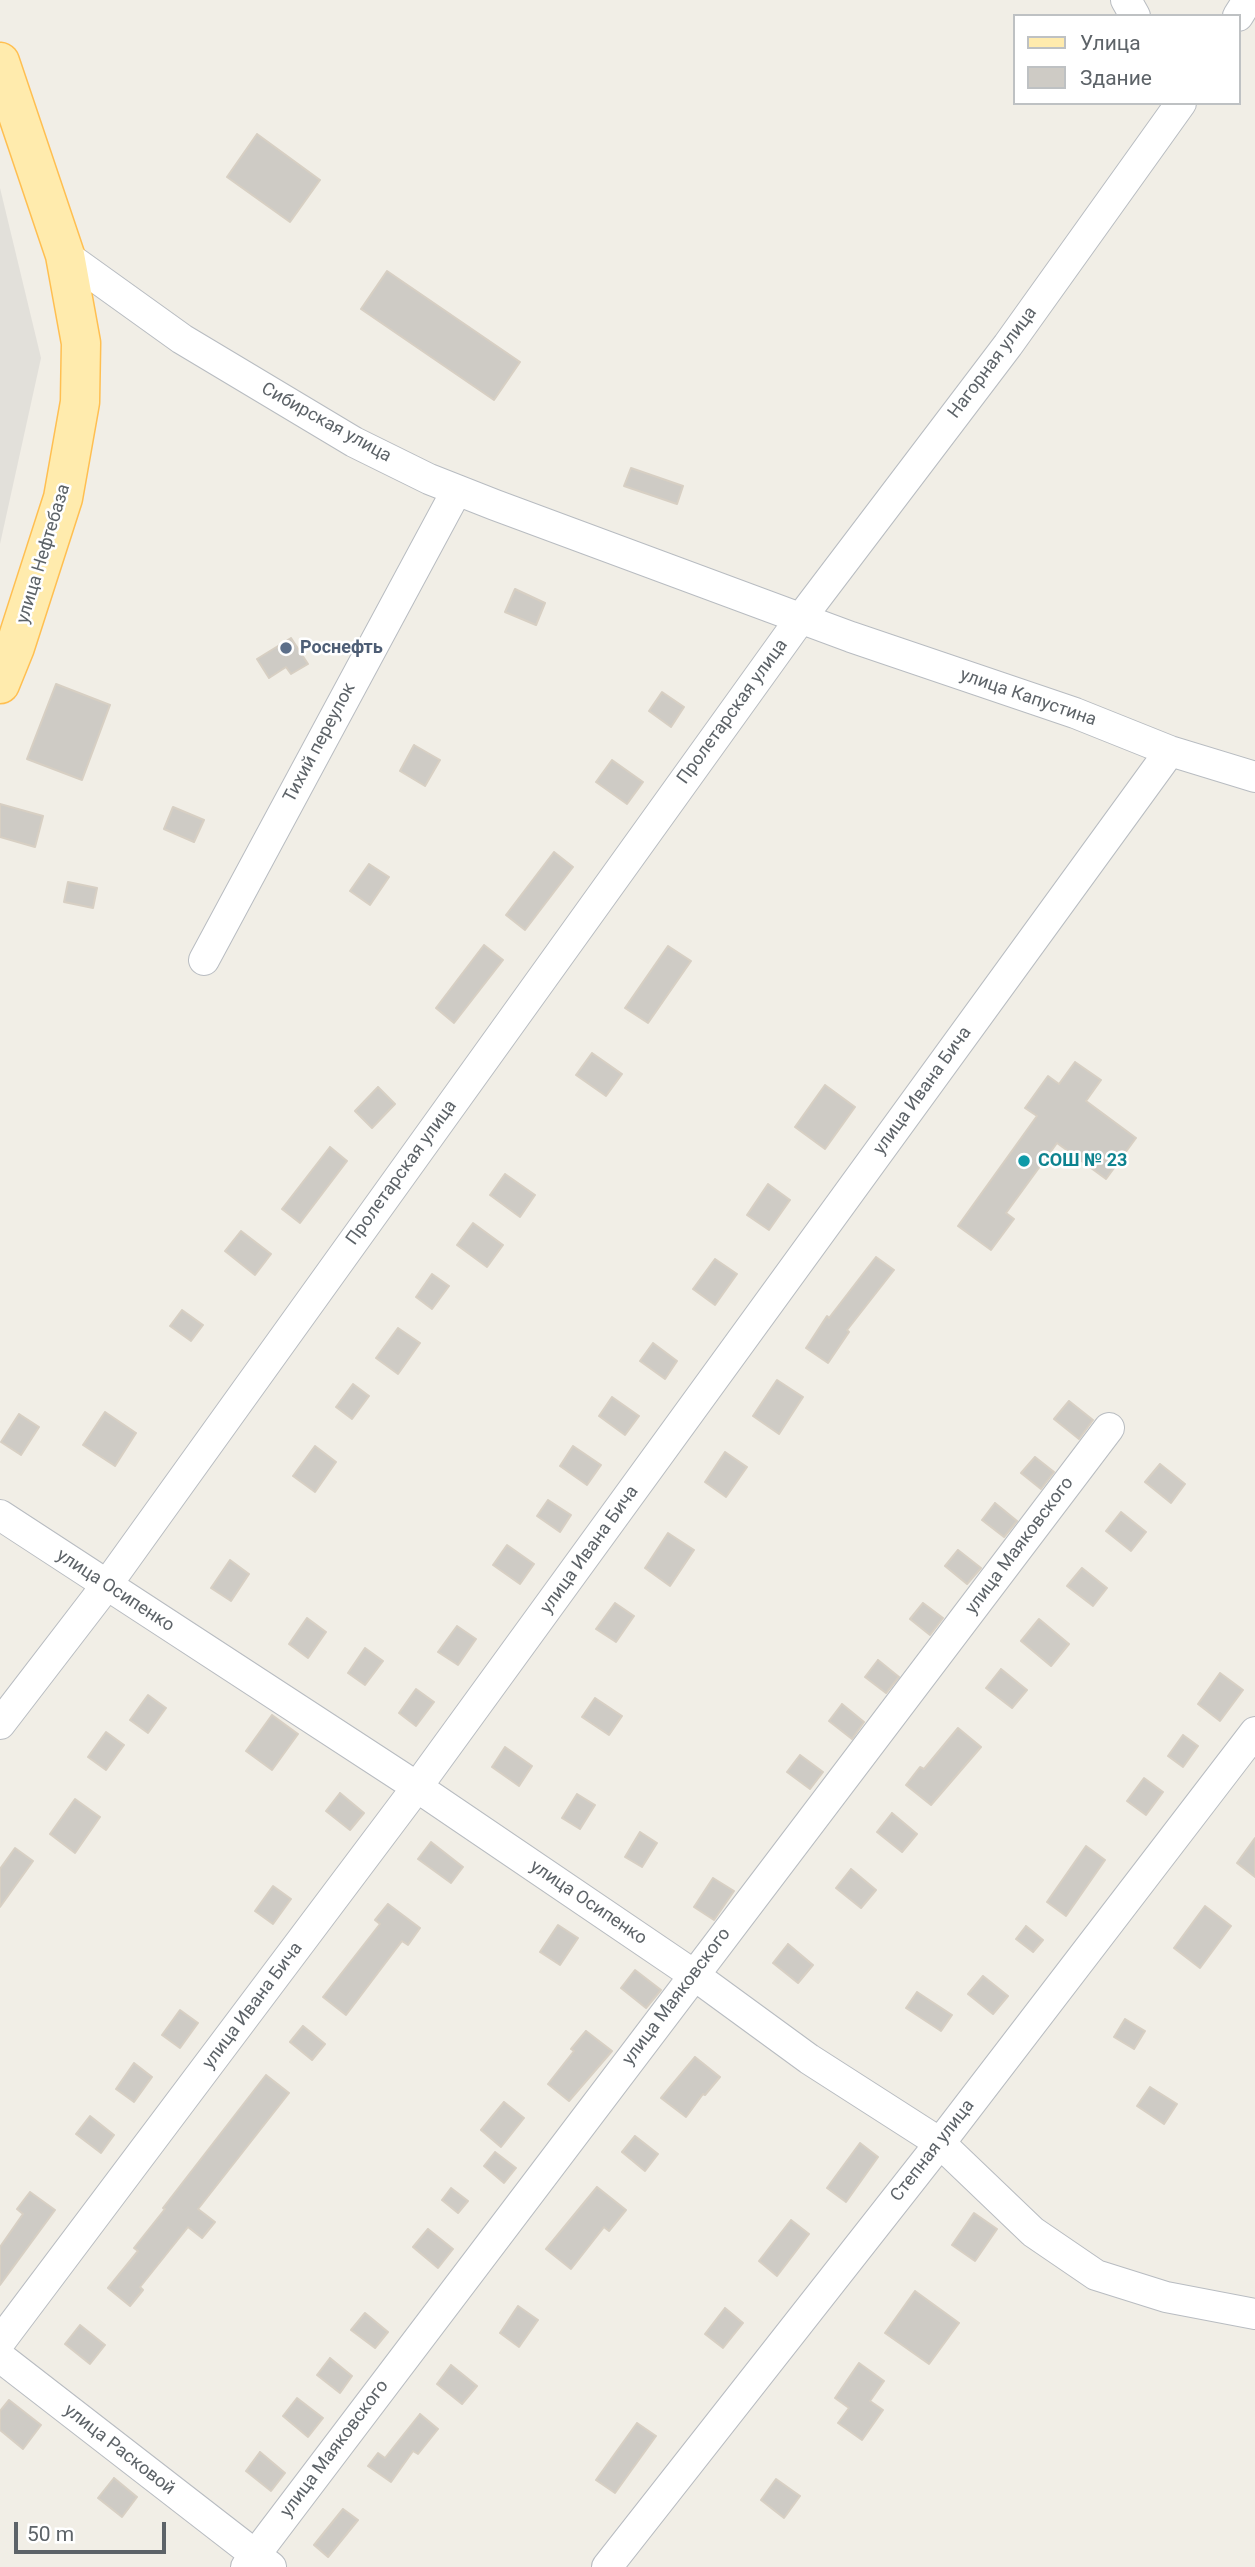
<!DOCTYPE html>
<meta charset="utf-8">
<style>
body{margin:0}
#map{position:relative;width:1255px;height:2567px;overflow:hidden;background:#f1eee6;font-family:Roboto,sans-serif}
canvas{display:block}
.legend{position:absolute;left:1013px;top:14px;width:228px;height:91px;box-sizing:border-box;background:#fff;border:2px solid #bec1c3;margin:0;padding:9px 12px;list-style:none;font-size:21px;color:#5d6368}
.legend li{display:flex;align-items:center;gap:14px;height:35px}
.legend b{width:35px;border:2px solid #bec1c3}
.scale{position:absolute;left:14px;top:2522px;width:152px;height:32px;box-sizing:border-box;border:4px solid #5d6368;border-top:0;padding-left:9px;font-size:21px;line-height:24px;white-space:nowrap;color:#5d6368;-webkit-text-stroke:5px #fff;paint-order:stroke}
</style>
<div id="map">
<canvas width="1255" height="2567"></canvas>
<ul class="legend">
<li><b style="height:9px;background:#ffebad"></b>Улица</li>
<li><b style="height:19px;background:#cecbc5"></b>Здание</li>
</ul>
<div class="scale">50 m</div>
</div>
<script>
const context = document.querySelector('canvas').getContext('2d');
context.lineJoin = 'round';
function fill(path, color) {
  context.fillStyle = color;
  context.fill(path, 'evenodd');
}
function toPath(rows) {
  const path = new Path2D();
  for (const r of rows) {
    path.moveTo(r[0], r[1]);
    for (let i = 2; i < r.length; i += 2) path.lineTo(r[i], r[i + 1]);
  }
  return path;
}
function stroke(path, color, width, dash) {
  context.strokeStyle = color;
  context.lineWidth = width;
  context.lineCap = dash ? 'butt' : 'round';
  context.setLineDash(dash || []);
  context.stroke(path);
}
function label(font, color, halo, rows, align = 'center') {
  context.font = font + ' Roboto,sans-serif';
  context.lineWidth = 5;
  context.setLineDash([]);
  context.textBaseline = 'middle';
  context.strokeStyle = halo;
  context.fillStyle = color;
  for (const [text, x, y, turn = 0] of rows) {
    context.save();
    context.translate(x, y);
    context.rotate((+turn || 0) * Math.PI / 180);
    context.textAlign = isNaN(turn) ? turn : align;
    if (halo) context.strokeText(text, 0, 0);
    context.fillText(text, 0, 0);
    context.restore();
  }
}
fill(toPath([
 [0,188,41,358,0,544]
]), '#e2e0da');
const building = toPath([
 [257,134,320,180,290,222,227,177,257,134],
 [387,271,520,362,494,400,361,309,387,271],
 [631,468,683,486,677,504,624,486,631,468],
 [515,589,545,603,536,625,505,612,515,589],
 [291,638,308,664,291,674,286,667,269,678,257,659,291,638],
 [56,684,110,705,82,780,27,759,56,684],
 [662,692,684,707,671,727,649,711,662,692],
 [414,745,440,760,425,786,400,771,414,745],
 [612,760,643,782,627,804,596,782,612,760],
 [0,804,43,816,35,847,0,837,0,804],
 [173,807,204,820,194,842,164,829,173,807],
 [554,852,573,867,525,930,506,915,554,852],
 [369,864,389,877,370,905,350,891,369,864],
 [68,882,97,888,93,908,64,902,68,882],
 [484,945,503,960,454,1023,436,1008,484,945],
 [668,946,691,961,648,1023,625,1008,668,946],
 [592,1053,622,1074,606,1096,576,1075,592,1053],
 [1075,1062,1101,1080,1086,1101,1136,1138,1106,1179,1057,1143,1006,1213,1014,1219,991,1250,958,1226,1037,1116,1025,1108,1048,1076,1059,1084,1075,1062],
 [825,1085,855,1107,825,1149,795,1127,825,1085],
 [378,1087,395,1104,372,1128,355,1111,378,1087],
 [330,1147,347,1161,300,1223,282,1209,330,1147],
 [505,1174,535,1195,520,1217,490,1195,505,1174],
 [768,1184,790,1200,769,1230,747,1215,768,1184],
 [473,1223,503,1245,487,1267,457,1245,473,1223],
 [241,1231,271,1254,255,1275,225,1251,241,1231],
 [876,1257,894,1270,847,1330,849,1332,828,1363,806,1348,827,1316,829,1318,876,1257],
 [715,1259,737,1274,715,1305,693,1289,715,1259],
 [432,1274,449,1286,432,1309,416,1297,432,1274],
 [182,1310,203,1325,191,1341,170,1326,182,1310],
 [398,1328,420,1343,398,1374,376,1358,398,1328],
 [653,1343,677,1361,665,1379,640,1361,653,1343],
 [777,1380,803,1397,779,1434,753,1416,777,1380],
 [353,1384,369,1396,352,1419,336,1407,353,1384],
 [612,1397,639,1416,625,1435,599,1416,612,1397],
 [1069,1401,1093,1420,1079,1439,1054,1419,1069,1401],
 [105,1412,136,1433,115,1466,83,1445,105,1412],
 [19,1414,39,1427,21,1455,1,1442,19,1414],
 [315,1446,336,1462,315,1492,293,1476,315,1446],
 [573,1446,601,1465,587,1485,560,1466,573,1446],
 [725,1452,747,1467,726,1497,705,1482,725,1452],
 [1035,1457,1054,1472,1041,1489,1021,1473,1035,1457],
 [1160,1464,1185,1484,1171,1503,1145,1482,1160,1464],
 [548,1500,571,1515,560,1532,537,1516,548,1500],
 [995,1503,1017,1521,1004,1537,982,1520,995,1503],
 [1121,1512,1146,1532,1131,1551,1106,1531,1121,1512],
 [668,1533,694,1550,670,1586,645,1568,668,1533],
 [507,1545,534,1564,520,1584,493,1565,507,1545],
 [958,1550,981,1568,967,1584,945,1566,958,1550],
 [230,1560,249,1574,231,1601,211,1588,230,1560],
 [1082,1568,1107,1588,1093,1606,1067,1586,1082,1568],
 [615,1603,634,1616,616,1642,596,1629,615,1603],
 [923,1603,943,1618,930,1635,910,1619,923,1603],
 [307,1618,326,1632,308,1658,289,1644,307,1618],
 [1039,1619,1069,1644,1051,1666,1021,1641,1039,1619],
 [457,1626,476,1639,458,1665,438,1652,457,1626],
 [365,1648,383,1661,365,1685,348,1673,365,1648],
 [878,1660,899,1677,886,1693,865,1677,878,1660],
 [1001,1669,1027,1690,1012,1708,986,1688,1001,1669],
 [1220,1673,1243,1690,1220,1721,1198,1704,1220,1673],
 [416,1689,434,1702,416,1726,399,1713,416,1689],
 [148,1695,166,1708,148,1733,130,1720,148,1695],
 [595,1698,622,1716,609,1735,582,1717,595,1698],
 [842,1704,864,1722,852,1739,829,1721,842,1704],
 [272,1715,298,1734,272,1770,246,1751,272,1715],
 [958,1728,981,1747,931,1805,906,1785,920,1767,924,1769,958,1728],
 [106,1732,124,1745,106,1770,88,1757,106,1732],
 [1183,1735,1198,1746,1183,1767,1168,1756,1183,1735],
 [505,1747,532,1766,519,1786,492,1767,505,1747],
 [800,1755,823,1772,810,1789,787,1772,800,1755],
 [1144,1778,1163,1792,1146,1815,1127,1801,1144,1778],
 [340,1793,364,1813,350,1830,326,1811,340,1793],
 [577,1794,595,1805,580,1829,562,1818,577,1794],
 [75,1799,100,1817,75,1853,50,1834,75,1799],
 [892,1813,917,1834,902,1852,877,1832,892,1813],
 [640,1832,657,1843,642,1867,625,1857,640,1832],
 [1255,1838,1255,1877,1237,1863,1255,1838],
 [431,1842,463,1867,451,1883,418,1859,431,1842],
 [1086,1846,1105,1860,1066,1916,1047,1902,1086,1846],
 [15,1848,33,1861,0,1907,0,1869,15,1848],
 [851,1869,876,1890,861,1908,836,1888,851,1869],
 [713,1878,734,1891,714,1920,694,1907,713,1878],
 [273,1886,291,1899,273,1924,255,1911,273,1886],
 [388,1904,420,1928,408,1945,402,1941,346,2015,323,1997,380,1924,375,1920,388,1904],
 [1205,1906,1231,1926,1200,1968,1174,1948,1205,1906],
 [558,1925,578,1938,560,1965,540,1952,558,1925],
 [1026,1926,1043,1940,1033,1952,1016,1939,1026,1926],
 [788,1944,813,1965,798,1983,773,1963,788,1944],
 [635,1970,661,1990,646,2008,621,1988,635,1970],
 [983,1976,1008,1996,993,2014,968,1994,983,1976],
 [917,1992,952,2015,941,2031,906,2008,917,1992],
 [180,2010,198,2023,180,2048,162,2035,180,2010],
 [1125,2019,1145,2031,1134,2049,1114,2037,1125,2019],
 [303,2026,325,2044,312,2060,290,2042,303,2026],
 [586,2031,612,2051,569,2101,548,2084,574,2051,571,2049,586,2031],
 [695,2057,720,2077,705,2095,703,2094,686,2117,661,2098,695,2057],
 [134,2063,152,2077,134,2102,116,2089,134,2063],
 [266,2075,289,2093,198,2209,215,2222,202,2238,188,2227,140,2287,143,2290,130,2306,108,2288,138,2251,134,2248,165,2209,163,2208,266,2075],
 [1150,2087,1177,2104,1164,2124,1137,2106,1150,2087],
 [504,2102,524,2118,501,2147,481,2130,504,2102],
 [90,2116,114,2135,101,2153,76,2134,90,2116],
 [635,2136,658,2154,645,2171,622,2152,635,2136],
 [860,2143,878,2157,846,2202,827,2188,860,2143],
 [495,2152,516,2168,504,2183,484,2166,495,2152],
 [597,2187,626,2210,609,2231,604,2227,571,2269,546,2249,597,2187],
 [451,2188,468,2201,458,2213,442,2200,451,2188],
 [30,2192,55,2210,0,2285,0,2247,23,2214,17,2209,30,2192],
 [974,2213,997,2229,975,2261,952,2245,974,2213],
 [791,2220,809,2234,777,2276,759,2261,791,2220],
 [428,2229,453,2249,438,2268,413,2247,428,2229],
 [915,2291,959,2323,929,2364,885,2333,915,2291],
 [518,2306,538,2320,519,2347,500,2333,518,2306],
 [725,2308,743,2323,723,2348,705,2334,725,2308],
 [365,2313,388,2332,375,2348,351,2330,365,2313],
 [80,2325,105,2345,90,2364,65,2344,80,2325],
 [330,2358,352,2376,340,2393,317,2375,330,2358],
 [859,2363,884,2381,870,2401,883,2410,862,2440,838,2423,849,2408,835,2398,859,2363],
 [451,2365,477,2386,462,2404,437,2384,451,2365],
 [297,2398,323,2418,308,2437,283,2416,297,2398],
 [9,2400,41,2425,23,2449,0,2430,0,2411,9,2400],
 [420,2414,438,2429,418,2454,413,2451,391,2482,368,2466,378,2453,385,2458,420,2414],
 [637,2423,656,2436,615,2493,596,2480,637,2423],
 [260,2452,285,2473,271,2491,246,2471,260,2452],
 [114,2478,137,2497,122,2517,98,2498,114,2478],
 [776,2479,800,2496,784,2518,761,2500,776,2479],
 [343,2509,358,2520,328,2557,314,2545,343,2509]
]);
fill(building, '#cecbc5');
stroke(building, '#d7cfc3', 2);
const minor = toPath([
 [1126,0,1135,16],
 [1238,16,1248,0],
 [65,255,182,339,354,442,429,479,495,505,851,637,1075,713,1170,751,1255,777],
 [204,960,457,490],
 [0,1515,417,1787,694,1975,809,2059,940,2143,1033,2232,1096,2275,1166,2297,1255,2314],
 [0,1724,106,1586,801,618,1008,345,1181,103],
 [0,2342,417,1787,1170,751],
 [0,2357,271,2567],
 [246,2567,1109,1428],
 [607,2567,940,2143,1255,1732]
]);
const major = toPath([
 [0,62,65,255,81,343,80,402,63,498,15,647,0,684]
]);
stroke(minor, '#b8bcc1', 32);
stroke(major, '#ffbf51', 41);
stroke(minor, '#fff', 30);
stroke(major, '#ffebad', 38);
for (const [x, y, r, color] of [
 [286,648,7,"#5c6f8a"],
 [1024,1161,7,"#0f9aa8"]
]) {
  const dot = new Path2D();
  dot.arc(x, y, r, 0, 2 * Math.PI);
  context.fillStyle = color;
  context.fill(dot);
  stroke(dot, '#fff', 2.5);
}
label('18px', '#5d6368', '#fff', [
 ["Нагорная улица",993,363,-53],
 ["Сибирская улица",326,423,29],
 ["улица Нефтебаза",44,554,-73],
 ["улица Капустина",1028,698,19],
 ["Пролетарская улица",733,712,-54],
 ["Тихий переулок",320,743,-62],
 ["улица Ивана Бича",923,1091,-54],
 ["Пролетарская улица",402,1173,-54],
 ["улица Маяковского",1020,1546,-53],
 ["улица Ивана Бича",590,1550,-54],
 ["улица Осипенко",115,1591,33],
 ["улица Осипенко",588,1903,34],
 ["улица Маяковского",677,1997,-53],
 ["улица Ивана Бича",253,2006,-53],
 ["Степная улица",933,2151,-52],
 ["улица Маяковского",335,2449,-53],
 ["улица Расковой",119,2450,38]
]);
label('bold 18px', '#4e5e75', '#fff', [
 ["Роснефть",300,648]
], 'left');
label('bold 18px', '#0d838f', '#fff', [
 ["СОШ № 23",1038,1161]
], 'left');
</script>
